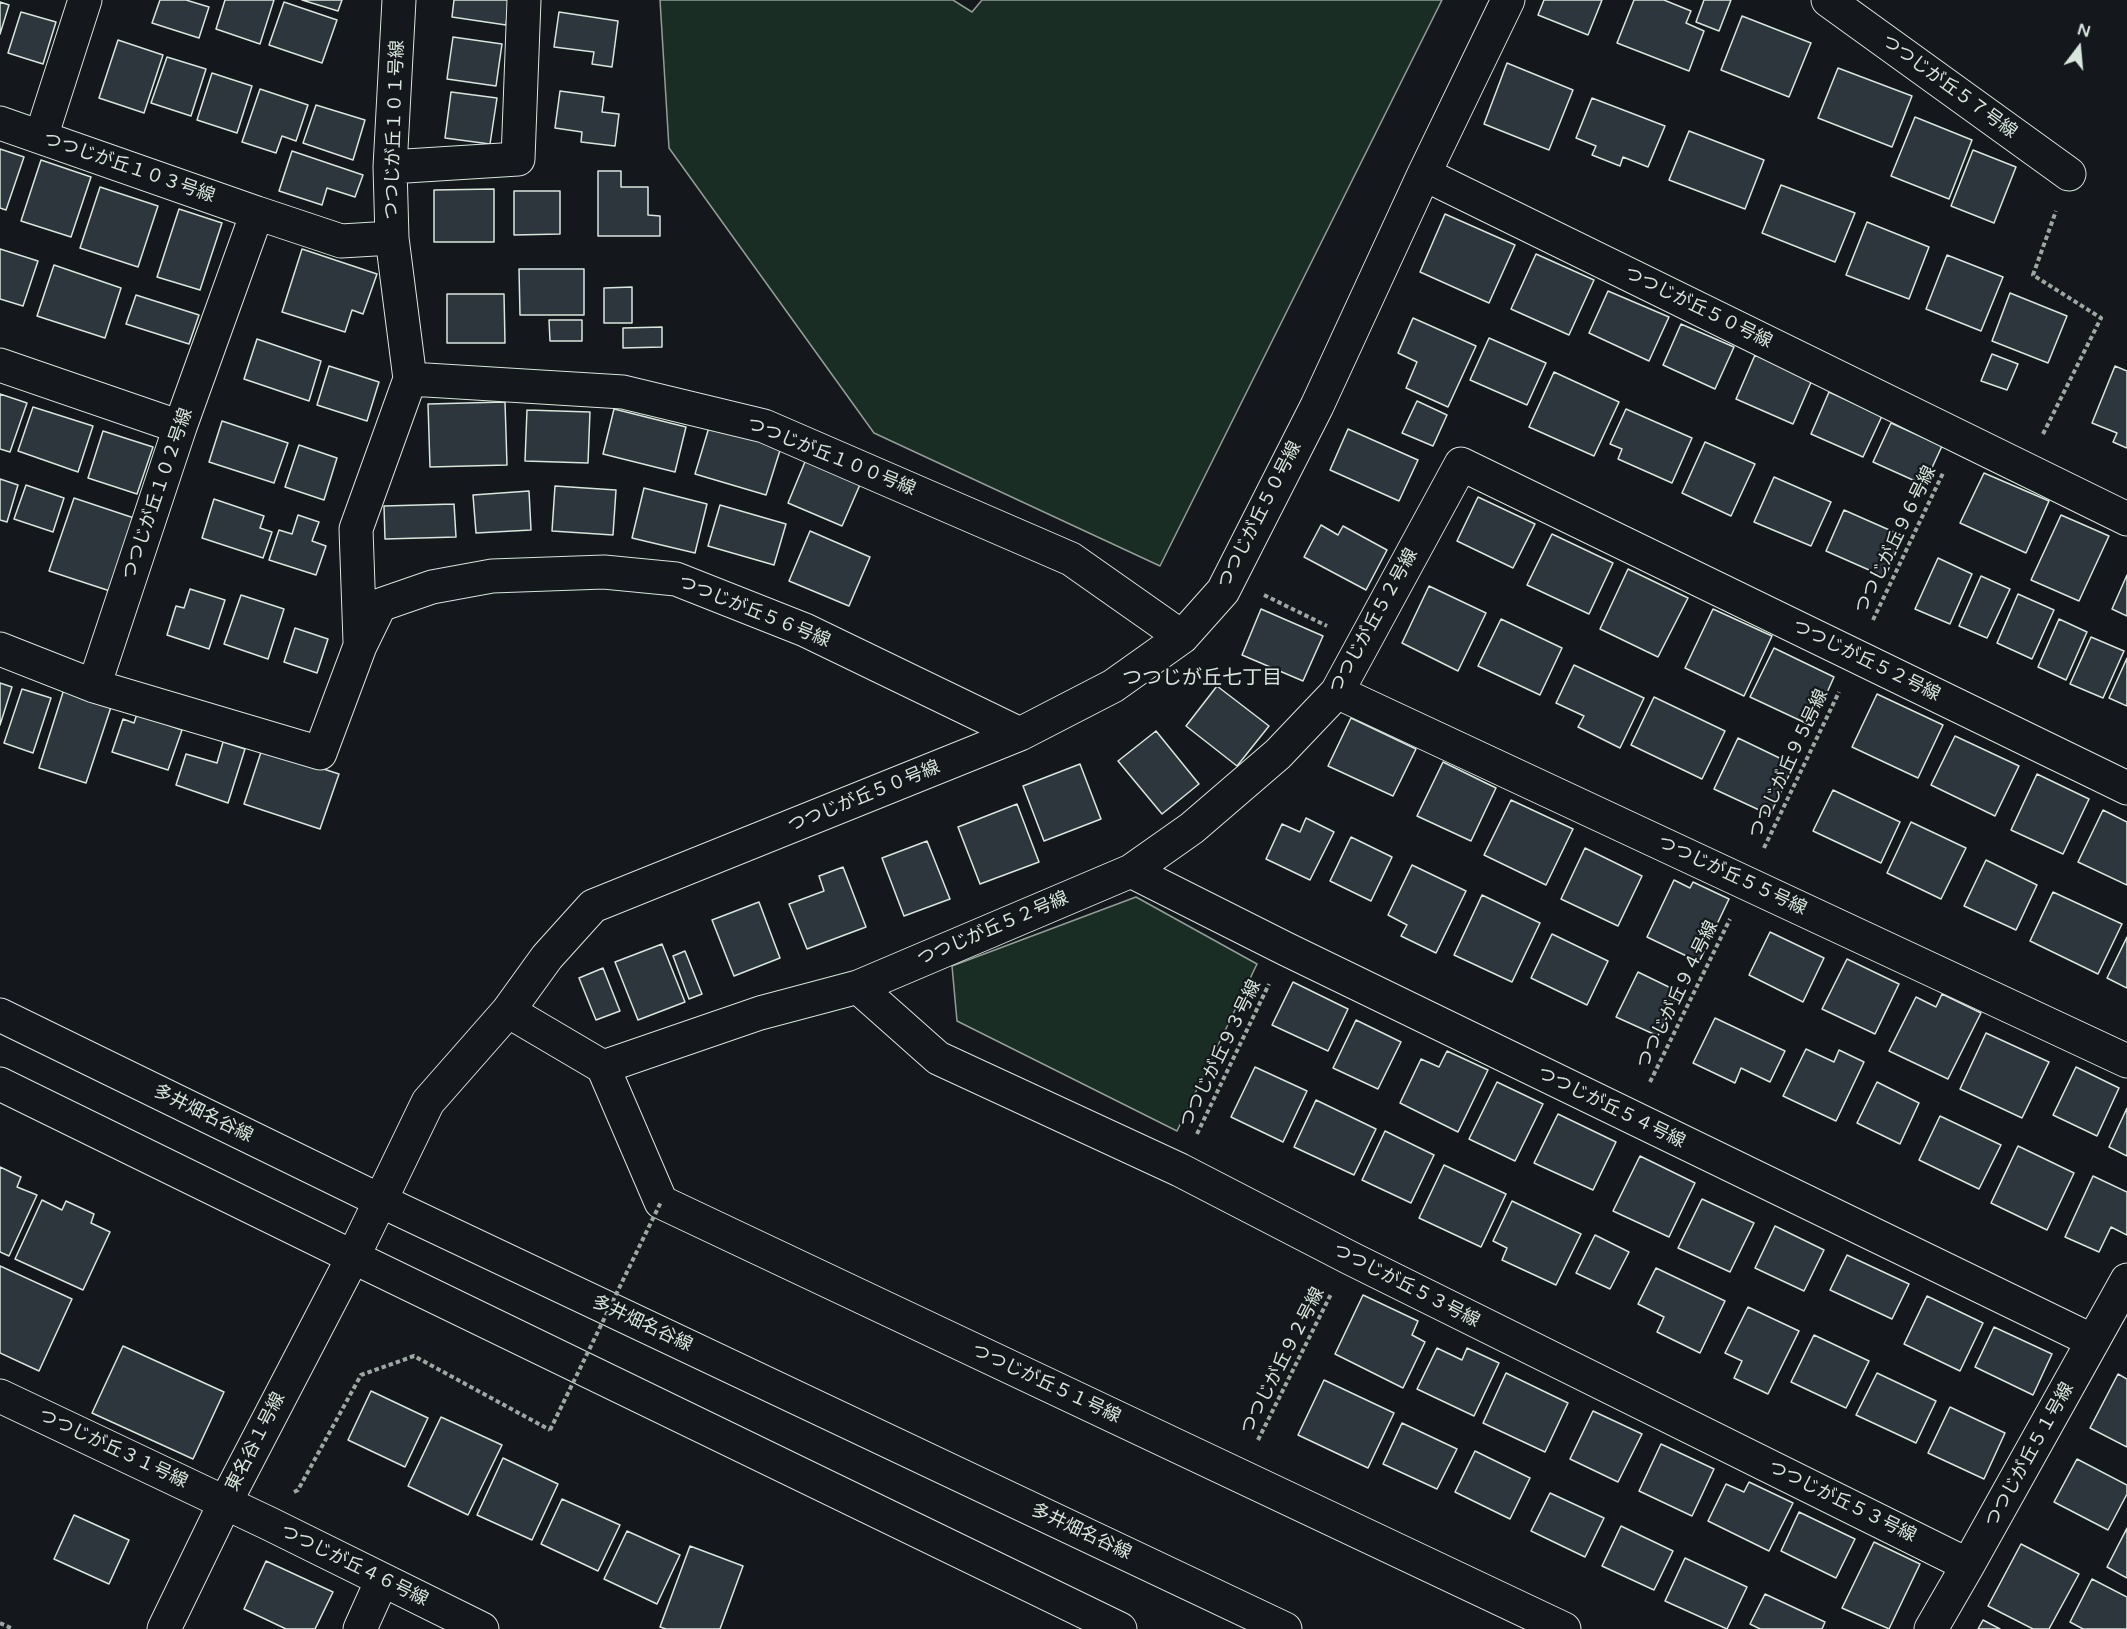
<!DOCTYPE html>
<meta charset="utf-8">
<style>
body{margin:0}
#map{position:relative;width:2127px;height:1629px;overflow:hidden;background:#14181c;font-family:"Varela Round",sans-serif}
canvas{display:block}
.north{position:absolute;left:2049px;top:18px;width:60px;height:60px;-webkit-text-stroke:4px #14181c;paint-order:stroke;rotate:16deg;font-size:16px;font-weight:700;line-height:24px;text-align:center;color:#d8e6dc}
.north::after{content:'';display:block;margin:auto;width:21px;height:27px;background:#d8e6dc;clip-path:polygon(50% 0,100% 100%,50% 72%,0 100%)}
</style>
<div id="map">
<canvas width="2127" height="1629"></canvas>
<div class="north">N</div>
</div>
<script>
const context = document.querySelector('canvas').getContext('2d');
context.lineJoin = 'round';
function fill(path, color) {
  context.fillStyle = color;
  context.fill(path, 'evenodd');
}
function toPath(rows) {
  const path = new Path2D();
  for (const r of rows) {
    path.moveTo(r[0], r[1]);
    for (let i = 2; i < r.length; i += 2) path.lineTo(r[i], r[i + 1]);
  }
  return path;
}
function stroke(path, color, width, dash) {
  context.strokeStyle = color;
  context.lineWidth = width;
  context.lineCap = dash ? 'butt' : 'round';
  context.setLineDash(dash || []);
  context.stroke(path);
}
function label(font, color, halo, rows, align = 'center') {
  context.font = font + ' "Varela Round","Noto Sans JP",sans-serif';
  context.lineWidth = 4.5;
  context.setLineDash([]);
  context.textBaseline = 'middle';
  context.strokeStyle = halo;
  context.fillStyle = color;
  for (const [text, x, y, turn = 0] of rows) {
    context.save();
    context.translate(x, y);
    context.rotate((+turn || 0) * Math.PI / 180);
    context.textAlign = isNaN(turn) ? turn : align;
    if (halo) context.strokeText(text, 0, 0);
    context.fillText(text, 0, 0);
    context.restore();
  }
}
const green = toPath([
 [660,0,953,0,972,12,982,0,1442,0,1160,566,874,433,669,148,660,0],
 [1136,897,1257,964,1177,1131,957,1021,952,966,1136,897]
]);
fill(green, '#1a2d24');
stroke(green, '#939e99', 1.5);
const building = toPath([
 [160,0,186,0,209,7,199,38,152,23,160,0],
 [225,0,274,0,260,44,216,29,225,0],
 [302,0,342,0,338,11,302,0],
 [454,0,509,0,506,25,452,17,454,0],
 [1544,0,1602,0,1588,35,1538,15,1544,0],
 [1634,0,1664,0,1691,11,1686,23,1704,31,1689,71,1617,43,1634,0],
 [1704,0,1731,0,1719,31,1696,22,1704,0],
 [0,2,9,5,0,34,0,2],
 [284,2,337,20,322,63,269,45,284,2],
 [21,12,56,22,43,64,8,53,21,12],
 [559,12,618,21,612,67,592,64,594,52,554,47,559,12],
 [1742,16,1811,43,1789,97,1721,70,1742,16],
 [453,37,502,44,496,86,447,79,453,37],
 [118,40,163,55,144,113,99,98,118,40],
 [167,57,206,69,191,116,151,103,167,57],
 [1507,63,1573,90,1549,150,1484,124,1507,63],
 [1838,68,1912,96,1892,147,1818,118,1838,68],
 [212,73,252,86,237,133,197,120,212,73],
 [260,89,308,105,296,141,282,136,276,153,242,142,260,89],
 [560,91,604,97,602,112,619,114,615,146,581,142,582,132,555,128,560,91],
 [451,92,497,98,490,144,445,138,451,92],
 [1592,98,1665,126,1648,167,1623,157,1620,166,1592,155,1596,146,1576,138,1592,98],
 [316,105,365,120,353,160,303,143,316,105],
 [1915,117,1972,140,1949,199,1891,176,1915,117],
 [1689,131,1764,160,1745,209,1669,180,1689,131],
 [0,149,24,157,6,210,0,208,0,149],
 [1973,150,2016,167,1994,223,1951,206,1973,150],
 [292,151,363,175,355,197,327,188,322,205,279,191,292,151],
 [41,160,91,177,71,237,21,221,41,160],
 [598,171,621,171,621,187,648,187,648,215,660,216,660,236,598,236,598,171],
 [1781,185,1855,213,1835,262,1762,233,1781,185],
 [100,187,158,206,138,267,80,248,100,187],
 [494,189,494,242,434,242,434,190,494,189],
 [514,191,560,191,560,234,514,235,514,191],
 [179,209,222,223,200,290,157,277,179,209],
 [1445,214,1515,245,1489,303,1420,272,1445,214],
 [1867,222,1929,247,1909,299,1846,275,1867,222],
 [0,249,38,261,23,306,0,299,0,249],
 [302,249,377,274,363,314,352,310,345,332,282,312,302,249],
 [1536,254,1594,280,1569,335,1511,309,1536,254],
 [1947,255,2003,277,1981,331,1926,309,1947,255],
 [54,265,121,288,105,338,37,316,54,265],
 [519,269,584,269,584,315,520,315,519,269],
 [632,287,632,323,604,323,604,288,632,287],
 [1608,291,1669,317,1649,361,1589,333,1608,291],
 [2010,293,2067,316,2048,363,1992,341,2010,293],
 [447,294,504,294,505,343,447,343,447,294],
 [136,295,199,315,189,344,126,324,136,295],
 [1413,318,1476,346,1448,407,1406,388,1417,362,1398,353,1413,318],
 [549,320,582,320,582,341,550,341,549,320],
 [1681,324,1734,347,1715,389,1663,365,1681,324],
 [662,327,662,347,623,348,623,328,662,327],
 [1489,338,1546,363,1527,405,1470,380,1489,338],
 [257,339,321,361,309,401,244,379,257,339],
 [1992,354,2018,364,2007,390,1981,381,1992,354],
 [1755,355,1812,380,1793,424,1736,399,1755,355],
 [329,366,379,382,367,421,317,405,329,366],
 [2115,366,2127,371,2127,448,2113,442,2117,433,2092,423,2115,366],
 [1554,372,1619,402,1594,456,1529,427,1554,372],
 [1829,392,1882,416,1863,457,1811,434,1829,392],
 [0,394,27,403,10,452,0,449,0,394],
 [1417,401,1447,415,1433,446,1402,433,1417,401],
 [505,402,507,465,430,467,428,404,505,402],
 [33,407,93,426,78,472,18,451,33,407],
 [614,409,686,427,675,472,603,454,614,409],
 [1626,409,1692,438,1672,483,1618,459,1622,449,1610,444,1626,409],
 [527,410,590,412,588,463,525,461,527,410],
 [222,421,288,443,274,483,209,462,222,421],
 [1891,423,1942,446,1924,485,1873,462,1891,423],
 [710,424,782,444,766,495,695,474,710,424],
 [1348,429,1418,460,1399,501,1330,470,1348,429],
 [103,431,153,447,137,494,88,478,103,431],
 [1705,442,1755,464,1731,516,1682,493,1705,442],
 [299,445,337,458,324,500,285,487,299,445],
 [807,457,862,480,842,526,788,503,807,457],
 [1984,473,2049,501,2026,553,1960,523,1984,473],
 [1774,477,1831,502,1811,546,1754,522,1774,477],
 [0,479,18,485,7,522,0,520,0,479],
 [26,485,64,498,53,532,14,519,26,485],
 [555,486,616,490,613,535,552,531,555,486],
 [644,488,707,504,695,553,632,538,644,488],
 [529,491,531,530,476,533,473,495,529,491],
 [1478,497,1535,524,1513,568,1457,541,1478,497],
 [74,498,134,518,110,591,49,571,74,498],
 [214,499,264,516,260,528,272,532,263,558,202,538,214,499],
 [454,504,456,537,385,539,384,506,454,504],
 [720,505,786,524,774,565,708,546,720,505],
 [1844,510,1903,536,1885,577,1826,551,1844,510],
 [298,515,319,522,312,541,326,546,316,575,269,560,279,530,292,534,298,515],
 [2061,515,2109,536,2079,601,2031,580,2061,515],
 [1321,525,1338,535,1343,526,1387,550,1366,590,1304,557,1321,525],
 [810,531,870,557,849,606,789,581,810,531],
 [1552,534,1613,563,1589,614,1527,585,1552,534],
 [1938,558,1972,574,1950,624,1915,609,1938,558],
 [1628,569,1688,598,1658,657,1600,629,1628,569],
 [2127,575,2127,616,2112,609,2127,575],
 [1981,576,2010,589,1987,638,1959,626,1981,576],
 [1429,586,1486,613,1458,671,1402,643,1429,586],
 [190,589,225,600,209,649,167,635,176,606,184,608,190,589],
 [2018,594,2054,610,2032,659,1997,643,2018,594],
 [241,595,284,609,268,659,224,644,241,595],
 [1261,609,1323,636,1303,681,1242,655,1261,609],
 [1713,609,1772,636,1744,696,1685,668,1713,609],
 [1501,619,1562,648,1540,695,1478,666,1501,619],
 [2059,619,2087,632,2066,680,2038,667,2059,619],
 [295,628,328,639,317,673,284,662,295,628],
 [2091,637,2124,651,2103,698,2070,684,2091,637],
 [1774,648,1834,677,1812,726,1750,697,1774,648],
 [2127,658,2127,706,2109,698,2127,658],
 [1574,665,1644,698,1620,748,1578,727,1584,716,1556,703,1574,665],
 [0,683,12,687,0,725,0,683],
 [65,686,113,701,86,783,39,768,65,686],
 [1217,686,1269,726,1237,766,1186,726,1217,686],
 [22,689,51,698,33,753,4,743,22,689],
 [1877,694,1943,725,1918,778,1852,747,1877,694],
 [1654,697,1725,731,1702,779,1631,745,1654,697],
 [137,714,182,730,168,770,112,752,123,719,134,723,137,714],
 [1351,718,1416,749,1393,796,1328,766,1351,718],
 [1156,731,1199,784,1162,814,1118,761,1156,731],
 [1955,736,2019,766,1995,816,1931,785,1955,736],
 [1738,738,1794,765,1770,815,1714,789,1738,738],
 [223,742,245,749,228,803,176,785,186,754,217,763,223,742],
 [262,749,339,774,320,829,244,804,262,749],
 [1443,762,1496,788,1471,841,1417,816,1443,762],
 [1080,764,1101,819,1044,841,1023,786,1080,764],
 [2037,774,2089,799,2063,854,2011,830,2037,774],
 [1833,790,1900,822,1881,863,1813,831,1833,790],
 [1511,800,1573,829,1546,885,1484,855,1511,800],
 [1017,804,1039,862,980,884,958,827,1017,804],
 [2103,810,2127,822,2127,885,2078,862,2103,810],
 [1306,818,1334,832,1310,880,1266,859,1282,824,1300,832,1306,818],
 [1911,822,1966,848,1941,899,1887,873,1911,822],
 [1351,837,1392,857,1371,901,1330,881,1351,837],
 [927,841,950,899,904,916,882,858,927,841],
 [1585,848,1642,876,1618,926,1561,899,1585,848],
 [1986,860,2037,885,2016,930,1964,906,1986,860],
 [1412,865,1466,891,1436,953,1401,936,1407,925,1388,915,1412,865],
 [843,867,866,927,807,949,789,904,824,891,819,876,843,867],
 [1674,880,1690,888,1693,882,1729,899,1699,962,1647,937,1674,880],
 [2053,892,2122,924,2098,974,2030,941,2053,892],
 [1482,895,1540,923,1512,982,1454,955,1482,895],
 [759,902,780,958,734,976,712,920,759,902],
 [1770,932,1824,958,1803,1002,1749,975,1770,932],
 [1552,934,1608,961,1587,1005,1531,978,1552,934],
 [2127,937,2127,988,2107,978,2127,937],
 [662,944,685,1002,638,1020,615,962,662,944],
 [685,951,702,994,689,999,673,956,685,951],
 [1847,959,1899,984,1875,1034,1822,1009,1847,959],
 [603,968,620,1011,596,1020,579,978,603,968],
 [1638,972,1679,992,1658,1036,1616,1017,1638,972],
 [1293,982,1348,1009,1328,1051,1272,1025,1293,982],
 [1942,994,1981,1013,1948,1079,1889,1051,1916,997,1936,1007,1942,994],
 [1715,1018,1785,1051,1770,1082,1741,1068,1735,1083,1693,1063,1715,1018],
 [1356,1020,1401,1042,1378,1089,1333,1068,1356,1020],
 [1986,1033,2049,1062,2022,1118,1960,1089,1986,1033],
 [1806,1049,1834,1062,1839,1050,1864,1062,1836,1121,1783,1096,1806,1049],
 [1447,1051,1488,1070,1458,1132,1400,1103,1421,1059,1439,1067,1447,1051],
 [1255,1067,1307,1091,1283,1142,1231,1117,1255,1067],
 [2076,1067,2119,1088,2097,1136,2053,1115,2076,1067],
 [1497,1082,1543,1104,1515,1161,1469,1139,1497,1082],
 [1877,1082,1919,1103,1900,1144,1857,1123,1877,1082],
 [1316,1100,1376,1129,1354,1175,1294,1147,1316,1100],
 [2127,1108,2127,1156,2109,1147,2127,1108],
 [1558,1114,1616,1142,1593,1190,1534,1163,1558,1114],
 [1940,1116,2001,1145,1979,1189,1919,1160,1940,1116],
 [1385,1131,1434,1155,1411,1203,1362,1180,1385,1131],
 [2018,1146,2074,1173,2047,1230,1991,1203,2018,1146],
 [1640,1156,1695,1183,1669,1237,1613,1211,1640,1156],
 [1444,1165,1506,1194,1481,1247,1419,1218,1444,1165],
 [0,1167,21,1177,17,1187,37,1195,9,1256,0,1252,0,1167],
 [2093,1176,2127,1192,2127,1235,2111,1227,2099,1252,2065,1237,2093,1176],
 [1702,1199,1754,1223,1730,1272,1678,1248,1702,1199],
 [42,1200,62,1210,66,1201,94,1214,91,1223,110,1232,83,1290,15,1259,42,1200],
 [1512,1201,1581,1234,1556,1285,1502,1260,1507,1248,1493,1241,1512,1201],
 [1775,1226,1824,1250,1804,1291,1755,1268,1775,1226],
 [1595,1235,1629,1252,1610,1289,1576,1273,1595,1235],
 [1847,1255,1909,1284,1892,1319,1830,1290,1847,1255],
 [0,1266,72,1299,39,1371,0,1353,0,1266],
 [1656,1268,1725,1301,1700,1353,1657,1332,1664,1317,1638,1304,1656,1268],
 [1363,1295,1418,1321,1412,1335,1425,1342,1403,1388,1335,1354,1363,1295],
 [1927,1296,1983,1323,1960,1371,1904,1344,1927,1296],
 [1748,1307,1799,1331,1768,1394,1734,1378,1742,1361,1725,1353,1748,1307],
 [1994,1327,2052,1354,2033,1395,1975,1367,1994,1327],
 [1814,1335,1869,1361,1846,1408,1791,1382,1814,1335],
 [123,1346,224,1392,193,1459,92,1413,123,1346],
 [1437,1348,1462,1360,1467,1348,1499,1363,1474,1416,1417,1389,1437,1348],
 [1506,1373,1568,1403,1545,1452,1483,1423,1506,1373],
 [1877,1373,1936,1401,1916,1443,1856,1415,1877,1373],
 [2118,1374,2127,1379,2127,1447,2090,1428,2118,1374],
 [1324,1380,1394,1413,1368,1468,1298,1435,1324,1380],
 [371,1391,428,1418,405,1467,348,1440,371,1391],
 [1950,1407,2005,1433,1984,1479,1928,1453,1950,1407],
 [1593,1411,1642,1434,1618,1482,1570,1459,1593,1411],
 [441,1417,502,1445,468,1515,408,1486,441,1417],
 [1402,1423,1457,1449,1437,1489,1383,1464,1402,1423],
 [1661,1444,1714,1469,1692,1516,1639,1491,1661,1444],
 [1475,1451,1530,1478,1510,1519,1455,1492,1475,1451],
 [503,1458,558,1484,532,1540,477,1515,503,1458],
 [2077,1459,2127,1485,2127,1494,2108,1530,2054,1502,2077,1459],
 [1749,1482,1793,1503,1769,1551,1708,1521,1726,1484,1744,1492,1749,1482],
 [1550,1493,1604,1518,1585,1557,1531,1531,1550,1493],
 [562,1499,620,1525,598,1571,541,1544,562,1499],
 [1799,1512,1855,1539,1836,1578,1781,1551,1799,1512],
 [74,1515,129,1540,109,1584,54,1559,74,1515],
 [1621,1526,1673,1551,1654,1590,1602,1566,1621,1526],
 [2127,1528,2127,1578,2107,1567,2127,1528],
 [627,1531,680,1555,657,1604,604,1579,627,1531],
 [1874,1542,1920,1564,1889,1629,1842,1608,1874,1542],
 [2021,1544,2079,1574,2049,1629,2033,1629,1988,1606,2021,1544],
 [690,1546,743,1566,720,1629,666,1629,660,1627,690,1546],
 [1685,1558,1747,1587,1727,1629,1665,1601,1685,1558],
 [266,1561,333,1592,315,1629,286,1629,244,1609,266,1561],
 [2092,1579,2127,1597,2127,1629,2083,1629,2070,1622,2092,1579],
 [1765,1594,1825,1622,1822,1629,1760,1629,1750,1624,1765,1594],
 [1983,1620,2000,1629,1978,1629,1983,1620]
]);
fill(building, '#2c363c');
stroke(building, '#d8e6dc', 1.5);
const street = toPath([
 [1828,0,2069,174],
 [0,123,257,213],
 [41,137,85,0],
 [390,167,518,159,524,0],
 [1424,174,1508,0],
 [392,238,341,241,257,213,180,427,94,686,320,753,360,646,380,605,432,587,492,576,604,572,676,579,805,630,1020,734],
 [0,365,180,427],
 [410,379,623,392,764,426,1071,559,1182,637],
 [360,642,356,529,410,379,392,238,390,167,399,0],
 [0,649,94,686],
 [1337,692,2127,1061],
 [1131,871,1286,949,2093,1341],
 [858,987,938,1058,1180,1170,1350,1258,1968,1565],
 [508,1011,603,1067,760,1013,858,987,1131,871,1192,828,1278,754,1337,692,1461,464,2127,788],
 [603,1067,661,1202,1564,1629],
 [0,1396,270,1524,482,1629],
 [164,1629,225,1503,353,1257,428,1102,508,1011,547,957,593,906,1020,734,1113,686,1182,637,1223,591,1317,406,1424,174,2127,519],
 [360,1629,382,1580],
 [1931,1629,1968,1565,2127,1280]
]);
const secondary = toPath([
 [0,1015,379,1200,1285,1629],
 [0,1084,353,1257,1120,1629]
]);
stroke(street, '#d8e6dc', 35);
stroke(secondary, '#d8e6dc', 35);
stroke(toPath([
 [2043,434,2101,318,2033,275,2056,211],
 [1264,595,1327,626],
 [1873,620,1943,473],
 [1764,848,1839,692],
 [1650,1082,1730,919],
 [1197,1134,1269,984],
 [1258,1440,1331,1294],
 [294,1492,298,1490,361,1375,414,1356,550,1430],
 [0,1623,13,1629]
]), '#9da8a2', 4, [4.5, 3]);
stroke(street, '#14181c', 33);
stroke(secondary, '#14181c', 33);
stroke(toPath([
 [550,1430,661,1202]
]), '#9da8a2', 4, [4.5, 3]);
label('18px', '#d8e6dc', '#14181c', [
 ["つつじが丘５７号線",1949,87,36],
 ["つつじが丘１０１号線",395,130,-88],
 ["つつじが丘１０３号線",129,168,19],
 ["つつじが丘５０号線",1698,308,26],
 ["つつじが丘１００号線",831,457,22],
 ["つつじが丘１０２号線",158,494,-71],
 ["つつじが丘５０号線",1260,515,-63],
 ["つつじが丘９６号線",1896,540,-64],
 ["つつじが丘５６号線",754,612,22],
 ["つつじが丘５２号線",1374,621,-61],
 ["つつじが丘５２号線",1866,661,26],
 ["つつじが丘９５号線",1789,764,-65],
 ["つつじが丘５０号線",864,797,-22],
 ["つつじが丘５５号線",1732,876,25],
 ["つつじが丘５２号線",993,929,-23],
 ["つつじが丘９４号線",1678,995,-64],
 ["つつじが丘９３号線",1221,1054,-64],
 ["つつじが丘５４号線",1611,1108,26],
 ["多井畑名谷線",203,1114,26],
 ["つつじが丘５３号線",1406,1286,27],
 ["多井畑名谷線",642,1324,25],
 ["つつじが丘９２号線",1283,1361,-63],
 ["つつじが丘５１号線",1046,1384,25],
 ["東名谷１号線",256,1442,-63],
 ["つつじが丘３１号線",113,1449,25],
 ["つつじが丘５１号線",2030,1455,-61],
 ["つつじが丘５３号線",1842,1502,26],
 ["多井畑名谷線",1081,1532,25],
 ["つつじが丘４６号線",354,1566,26]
]);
label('20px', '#d8e6dc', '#14181c', [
 ["つつじが丘七丁目",1202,679]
]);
</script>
